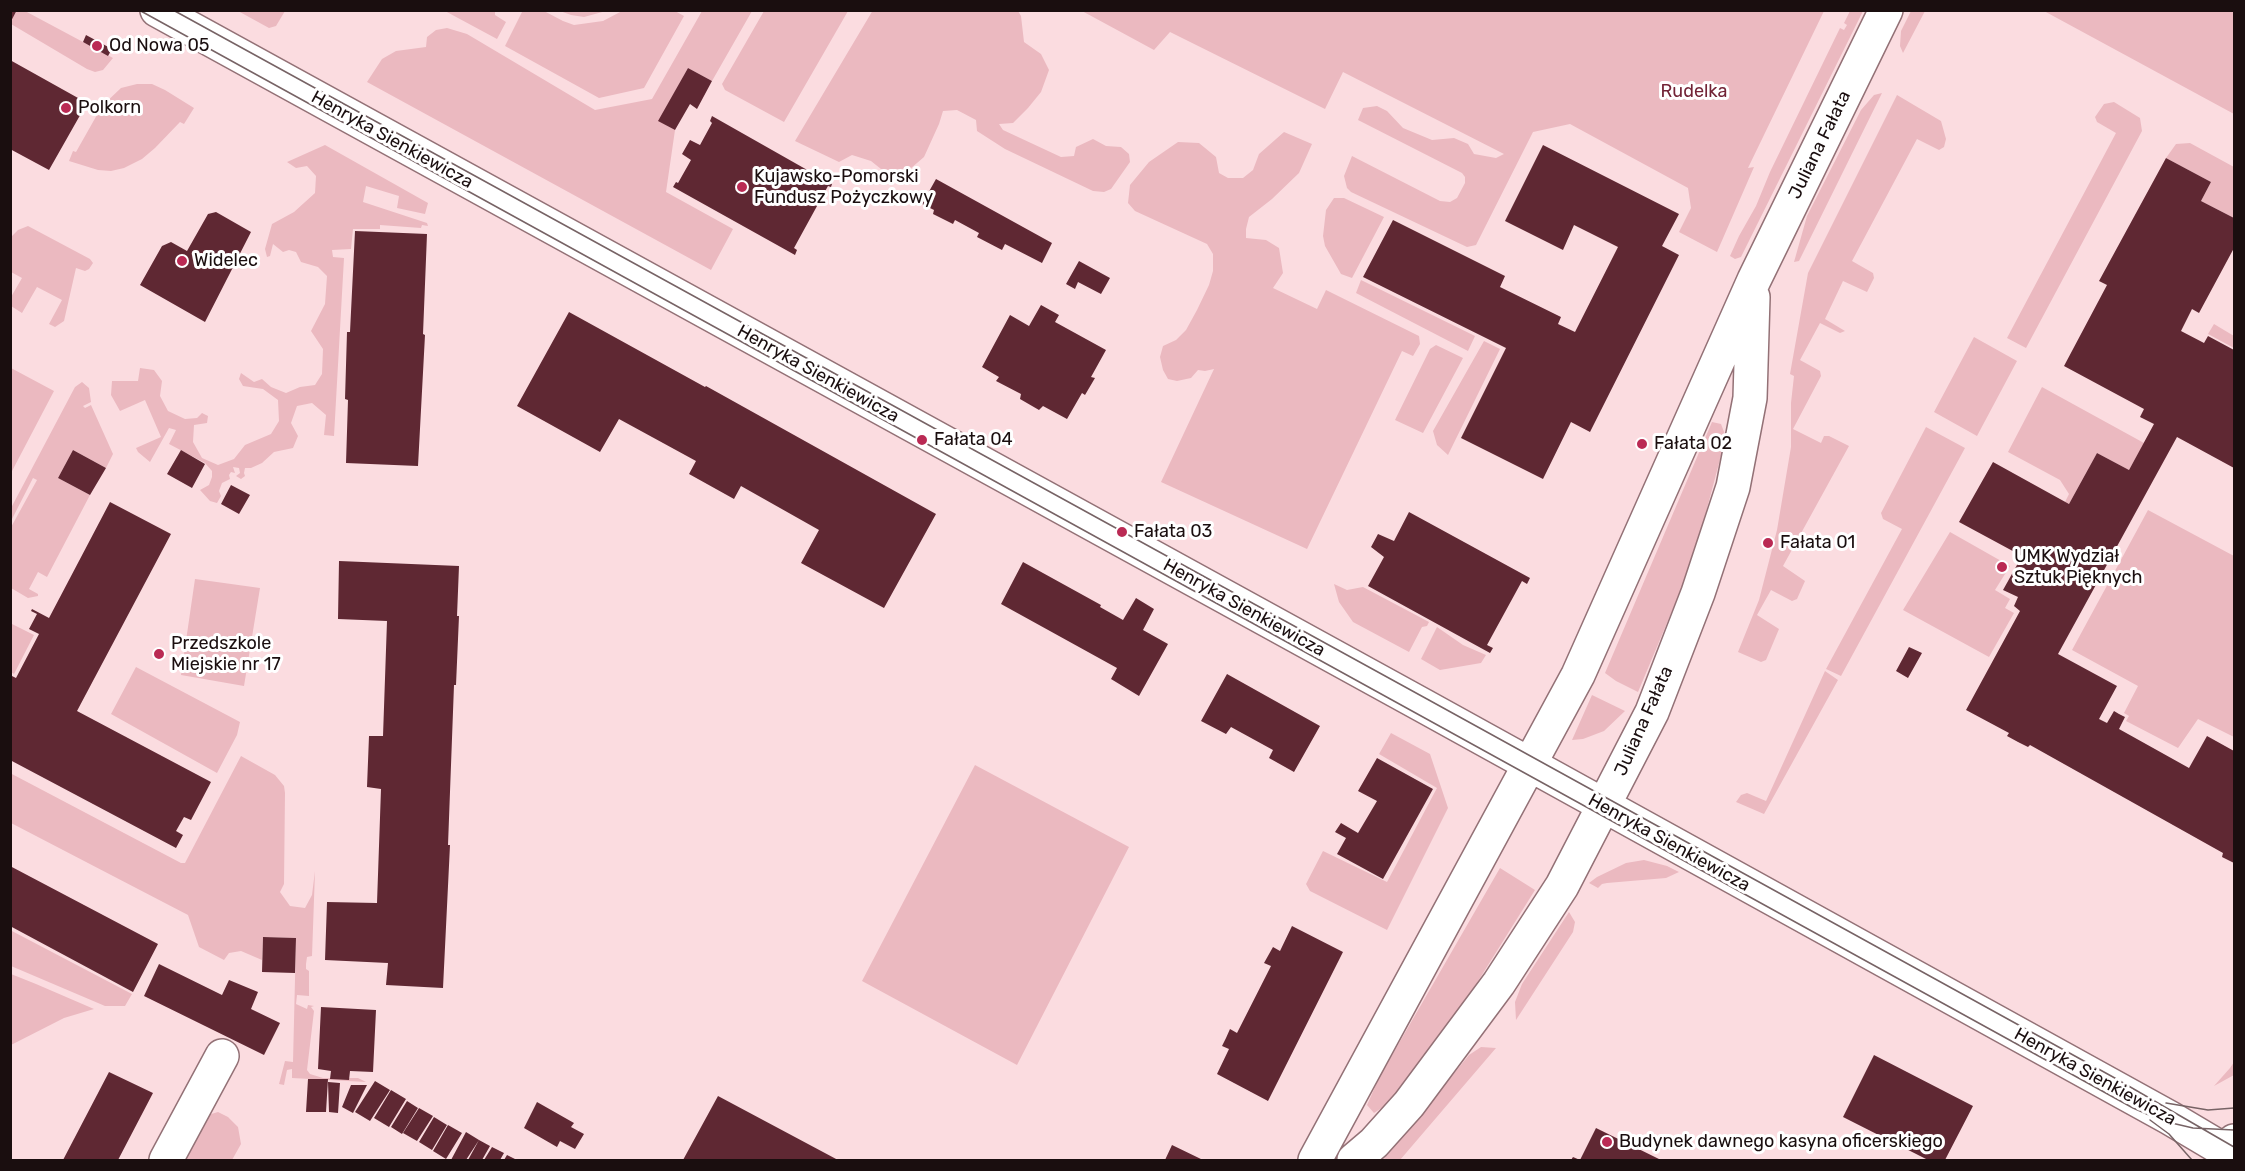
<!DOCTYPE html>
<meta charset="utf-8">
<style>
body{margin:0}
#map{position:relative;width:2245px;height:1171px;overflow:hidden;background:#fbdce0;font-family:Rubik,sans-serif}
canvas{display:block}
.frame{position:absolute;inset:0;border:12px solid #1a0e0f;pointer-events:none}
</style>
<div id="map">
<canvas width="2245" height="1171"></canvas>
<div class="frame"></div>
</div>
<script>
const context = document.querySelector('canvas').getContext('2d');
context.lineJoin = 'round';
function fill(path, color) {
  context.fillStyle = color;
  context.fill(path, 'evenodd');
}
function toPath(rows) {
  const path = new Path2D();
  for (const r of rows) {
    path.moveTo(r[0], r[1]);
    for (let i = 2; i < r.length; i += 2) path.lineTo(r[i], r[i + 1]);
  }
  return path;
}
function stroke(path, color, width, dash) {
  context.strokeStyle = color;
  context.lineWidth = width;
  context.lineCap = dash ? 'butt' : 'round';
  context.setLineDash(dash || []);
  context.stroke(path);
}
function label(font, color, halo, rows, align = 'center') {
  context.font = font + ' Rubik,sans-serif';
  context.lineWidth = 6;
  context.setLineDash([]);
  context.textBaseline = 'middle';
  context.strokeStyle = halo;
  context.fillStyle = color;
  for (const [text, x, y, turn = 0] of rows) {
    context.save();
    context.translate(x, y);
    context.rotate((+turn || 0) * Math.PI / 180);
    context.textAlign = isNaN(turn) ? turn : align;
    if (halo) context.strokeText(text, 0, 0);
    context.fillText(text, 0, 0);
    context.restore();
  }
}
fill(toPath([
 [523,10,544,11,563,21,574,25,603,21,622,11,675,11,684,16,644,88,599,98,505,46],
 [873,10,1018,11,1021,16,1024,42,1041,54,1049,70,1041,92,1028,108,1013,123,999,124,1003,130,1061,157,1074,156,1076,147,1093,139,1106,146,1121,147,1129,154,1130,162,1111,189,1104,192,1093,191,1005,149,977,131,976,120,957,110,943,111,939,124,924,157,903,175,886,173,871,161,852,155,839,162,795,141],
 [17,11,25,11,113,58,103,70,95,72,87,69,11,24,11,20],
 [238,11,285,11,276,26,269,28],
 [445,11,495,11,495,15,506,22,497,39],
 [560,11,606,11,584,17,571,15],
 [702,11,752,11,712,81,688,68,659,121,675,130,666,192,733,229,711,270,367,82,382,59,396,51,426,47,427,37,436,30,447,28,467,34,595,110,652,99],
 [764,11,848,11,784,122,725,90,722,84],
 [1082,11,1824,11,1748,168,1754,167,1717,252,1679,232,1691,208,1688,188,1570,124,1533,132,1476,245,1467,247,1351,192,1347,188,1344,176,1352,156,1440,201,1450,202,1457,198,1465,183,1465,177,1462,173,1358,120,1363,108,1377,106,1387,111,1403,128,1432,140,1454,138,1468,144,1474,154,1496,158,1504,154,1343,72,1325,109,1170,32,1154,50],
 [1850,11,1863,11,1741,257,1735,259,1730,256,1739,236,1756,206,1770,172,1840,28,1844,30,1847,25,1844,23],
 [1911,11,1925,11,1903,53,1900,46,1901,31],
 [2044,11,2234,11,2234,114],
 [137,84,152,84,165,90,194,108,184,124,180,122,155,148,142,159,124,168,111,171,98,170,69,161,73,151,76,152,102,106,121,88],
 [1882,93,1799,261,1794,262,1807,216,1861,110,1874,95],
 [1897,95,1941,121,1946,139,1944,147,1939,150,1917,139,1852,261,1873,273,1874,278,1867,292,1843,281,1825,319,1845,331,1840,333,1820,323,1800,360,1820,371,1821,376,1793,429,1821,443,1824,436,1829,436,1849,446,1783,566,1805,581,1797,599,1792,601,1771,590,1757,615,1779,629,1766,660,1761,662,1738,652,1759,600,1777,530,1791,447,1791,403,1794,376,1790,374,1808,273],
 [2114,102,2140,118,2142,131,2026,348,2007,338,2116,133,2097,122,2095,117,2104,104],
 [1284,132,1312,144,1299,173,1272,199,1249,217,1246,229,1246,238,1266,240,1279,248,1283,273,1273,288,1317,309,1326,290,1419,336,1420,344,1413,356,1402,351,1307,549,1161,482,1214,369,1205,371,1198,370,1191,378,1177,381,1168,379,1163,370,1160,357,1163,346,1176,340,1186,330,1197,310,1209,285,1213,271,1213,254,1207,244,1135,211,1128,203,1130,185,1149,162,1178,142,1199,143,1216,157,1219,173,1228,178,1243,178,1253,170,1259,154],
 [2190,143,2234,167,2234,218,2201,201,2211,182,2166,158,2176,144],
 [325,145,428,203,425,214,397,208,399,196,366,186,363,202,427,223,428,226,422,225,421,228,380,225,380,229,353,229,351,249,332,250,333,257,344,258,334,436,324,435,326,415,312,403,297,406,291,423,298,436,293,448,274,452,262,463,251,468,245,468,244,473,245,476,241,479,236,476,240,473,239,468,233,467,235,473,231,472,229,475,230,479,222,483,219,491,221,496,217,503,210,501,200,490,209,485,212,477,212,471,205,463,169,444,176,430,169,428,150,462,138,452,136,448,161,437,145,400,120,411,111,395,112,381,138,381,140,368,154,370,162,381,160,396,168,411,185,419,197,418,202,413,208,416,207,423,194,425,193,442,202,458,218,465,234,459,245,445,271,434,279,421,278,400,263,389,243,386,239,379,241,373,254,382,262,379,271,387,286,393,300,387,315,385,322,374,323,349,311,331,325,304,327,276,318,267,301,262,296,252,289,250,283,252,273,244,270,256,267,257,265,249,272,224,294,212,315,193,316,176,307,166,296,168,287,162],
 [1334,198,1344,198,1384,217,1352,278,1341,274,1325,246,1323,236,1326,210],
 [28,226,90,259,93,263,89,269,85,271,76,268,64,321,55,327,49,324,62,300,37,287,22,313,11,306,11,297,22,278,11,272,11,237,18,230],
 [1361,280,1475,336,1468,351,1356,293],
 [2214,324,2234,336,2234,348,2208,334],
 [1974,337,2017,361,1977,436,1934,412],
 [1484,341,1500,349,1448,455,1437,445,1433,431],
 [1436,345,1463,358,1423,433,1395,420,1430,349],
 [11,368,54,391,11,473],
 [82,382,89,388,91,402,83,406,85,408,91,405,113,454,106,468,73,450,58,478,90,495,47,577,38,572,29,589,38,594,38,596,28,598,11,588,10,529,37,480,33,478,11,521,11,508,75,387],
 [2042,387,2144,443,2129,470,2097,453,2069,504,2065,502,2069,494,2060,480,2008,452],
 [1712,422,1721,424,1726,437,1693,561,1638,692,1616,681,1605,673],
 [1926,427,1965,448,1841,676,1826,669,1902,529,1883,519,1881,513],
 [2148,510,2234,556,2234,737,2198,719,2178,748,2126,721,2129,716,2124,713,2138,686,2072,650],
 [1950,532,2010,566,1995,590,2010,599,2005,608,2014,613,1989,657,1903,610],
 [195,579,260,588,244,686,181,675],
 [1334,584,1347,590,1363,587,1429,622,1427,626,1422,627,1409,652,1353,622,1339,602],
 [10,623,34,635,14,674,11,672],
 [1437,627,1463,645,1486,655,1481,663,1440,670,1421,659],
 [136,667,240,722,237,735,217,773,111,714],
 [1825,671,1838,680,1764,814,1736,802,1741,795,1747,793,1766,801],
 [1592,695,1625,711,1604,731,1583,739,1572,740],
 [1391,733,1430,754,1448,808,1387,930,1310,891,1306,884,1323,851,1387,882,1437,788,1379,754],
 [241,756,275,775,284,786,285,793,284,884,280,892,290,906,305,908,312,895,315,871,312,956,307,957,306,964,306,969,309,971,309,996,297,995,296,1004,307,1009,308,1005,314,1006,311,1007,314,1011,307,1070,310,1074,323,1078,358,1078,366,1082,292,1078,292,1069,287,1070,284,1085,279,1084,285,1061,293,1062,296,938,263,937,262,960,241,951,229,953,224,960,199,947,188,915,11,823,10,773,181,863,185,863],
 [975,765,1129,847,1017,1065,862,981],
 [1644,860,1667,866,1679,872,1666,878,1607,883,1602,884,1598,888,1589,883,1597,877,1626,863],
 [1500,868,1535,890,1450,1026,1386,1105,1374,1113,1367,1105,1380,1076],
 [1569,912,1575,922,1573,932,1516,1020,1515,1002,1522,984],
 [10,930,132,994,125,1006,105,1006,11,966],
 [11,974,36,984,94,1009,64,1018,11,1045],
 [1481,1047,1496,1048,1400,1160,1383,1160,1469,1055],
 [2234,1062,2234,1075,2214,1086,2230,1068],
 [218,1112,228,1117,238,1127,241,1144,232,1160,177,1160,208,1115]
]), '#ebb9c0');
fill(toPath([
 [10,10,17,10,10,23],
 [86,35,112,49,108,56,83,42],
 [10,60,87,103,49,170,10,149],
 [688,68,712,81,697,109,690,104,675,130,658,121],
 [712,116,832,184,831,187,828,186,794,248,797,250,795,255,673,187,676,182,678,183,691,160,682,154,690,140,700,145,712,123,710,121],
 [1543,145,1679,214,1662,246,1679,255,1590,432,1571,422,1543,479,1461,438,1506,348,1363,277,1393,220,1505,276,1500,287,1561,317,1558,324,1575,332,1618,247,1574,225,1563,250,1505,221],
 [2166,158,2211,182,2201,201,2234,218,2234,248,2199,313,2192,309,2181,331,2204,343,2208,336,2234,350,2234,468,2177,437,2058,654,2117,686,2099,719,2107,723,2114,711,2119,714,2125,717,2119,729,2189,768,2207,736,2234,751,2234,863,2222,857,2223,853,2030,745,2028,747,2018,742,2007,736,2009,733,1966,710,2020,611,2014,606,2018,597,2003,590,2022,556,1959,522,1993,462,2069,504,2097,453,2129,470,2154,424,2140,417,2144,409,2064,366,2107,285,2099,281],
 [936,179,1052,243,1042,263,1005,244,1002,250,977,237,979,233,955,220,953,224,933,214,934,210,922,204],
 [216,212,251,232,205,322,140,285,162,246,171,242,187,251,208,214],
 [355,231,427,234,423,334,425,335,418,466,346,463,348,400,345,399,347,332,350,332],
 [1079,261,1110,278,1101,294,1078,282,1075,289,1066,284],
 [1041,305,1059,315,1055,322,1106,350,1091,377,1095,378,1085,395,1082,393,1067,419,1043,406,1039,410,1020,399,1021,394,996,381,999,377,982,367,1010,315,1029,326],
 [569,312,705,387,706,386,936,514,884,608,801,563,819,530,741,486,734,499,689,474,696,461,619,419,600,452,517,406],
 [73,450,106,468,90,495,58,478],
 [181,450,205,464,192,488,167,474],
 [231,485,250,495,239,514,221,504],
 [110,502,171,534,77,711,211,782,191,820,184,817,176,831,183,835,176,848,10,760,10,675,16,678,39,634,29,629,37,614,31,611,32,609,49,618],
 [1409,512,1530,578,1527,584,1522,581,1487,645,1493,648,1490,653,1368,586,1384,557,1371,547,1378,534,1394,541],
 [339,561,459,566,457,616,459,616,456,685,454,685,448,845,450,845,443,988,386,985,388,963,325,960,327,902,377,903,381,789,367,787,369,736,383,736,387,621,338,619],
 [1023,562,1101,605,1100,607,1123,620,1136,598,1154,609,1143,630,1168,644,1139,696,1111,679,1117,668,1001,604],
 [1909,647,1922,653,1908,678,1896,671],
 [1227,674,1320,726,1294,772,1269,758,1273,750,1231,727,1226,734,1201,721],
 [1377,758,1433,789,1383,879,1337,854,1346,838,1335,832,1341,823,1358,833,1377,801,1358,791],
 [10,866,158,944,133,992,10,926],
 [1292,926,1343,952,1268,1101,1217,1074,1229,1049,1222,1046,1226,1038,1230,1029,1237,1033,1271,966,1264,963,1273,947,1280,951],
 [263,937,296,938,295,973,262,972],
 [159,964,222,995,229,980,258,992,251,1009,280,1023,264,1055,144,996],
 [321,1007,376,1010,373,1072,350,1071,349,1080,330,1079,331,1071,318,1069],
 [1874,1055,1973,1106,1945,1160,1928,1160,1843,1117],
 [109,1072,153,1093,118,1160,63,1160],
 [308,1079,328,1079,326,1112,306,1112],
 [375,1081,390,1090,370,1121,355,1112],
 [328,1082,340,1083,338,1113,329,1112],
 [351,1085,367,1085,353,1113,342,1107],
 [391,1090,406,1099,389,1127,374,1118],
 [718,1096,838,1160,683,1160],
 [407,1101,418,1108,402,1134,391,1127],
 [537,1102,574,1123,571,1127,584,1134,575,1149,560,1141,557,1147,524,1128],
 [419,1108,433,1116,417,1141,403,1133],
 [434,1117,447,1125,432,1150,419,1142],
 [448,1125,462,1133,446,1159,433,1151],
 [1596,1128,1661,1160,1571,1160,1573,1157,1580,1160],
 [466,1132,479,1140,466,1160,451,1160],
 [479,1140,490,1146,482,1160,468,1160],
 [1172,1145,1203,1160,1165,1160],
 [492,1147,504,1153,500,1160,484,1160],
 [507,1155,517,1160,504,1160]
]), '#5f2833');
const street = toPath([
 [157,10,1424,706,2170,1118,2234,1156],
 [166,1160,222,1056],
 [1315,1160,1578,675,1754,280,1886,10],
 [1354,1160,1374,1143,1409,1104,1499,983,1562,886,1652,712,1698,593,1733,487,1750,398,1753,297]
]);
const primary = toPath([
 [2225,1160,2234,1141]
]);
stroke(street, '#937176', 36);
stroke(primary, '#937176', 36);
stroke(street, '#fff', 33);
stroke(primary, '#fff', 33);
stroke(toPath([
 [139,10,2133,1108,2163,1121,2193,1128,2234,1130],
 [173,10,1427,699,2113,1077,2234,1147],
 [2166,1103,2208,1110,2234,1108],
 [2150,1120,2169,1134,2192,1160]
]), '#776365', 1.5);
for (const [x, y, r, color] of [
 [97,46,6,"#ba2a54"],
 [66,108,6,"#ba2a54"],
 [742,187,6,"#ba2a54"],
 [182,261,6,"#ba2a54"],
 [922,440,6,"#ba2a54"],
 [1642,444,6,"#ba2a54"],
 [1122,532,6,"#ba2a54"],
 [1768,543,6,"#ba2a54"],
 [2002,567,6,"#ba2a54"],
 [159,654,6,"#ba2a54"],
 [1607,1142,6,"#ba2a54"]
]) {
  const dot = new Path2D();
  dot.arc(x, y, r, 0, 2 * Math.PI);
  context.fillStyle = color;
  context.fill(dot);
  stroke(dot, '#fff', 2);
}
label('18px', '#1a0e0f', '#fff', [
 ["Od Nowa 05",109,46],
 ["Polkorn",78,108],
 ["Kujawsko-Pomorski",754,177],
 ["Fundusz Pożyczkowy",754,198],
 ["Widelec",194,261],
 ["Fałata 04",934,440],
 ["Fałata 02",1654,444],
 ["Fałata 03",1134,532],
 ["Fałata 01",1780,543],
 ["UMK Wydział",2014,557],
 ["Sztuk Pięknych",2014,578],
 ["Przedszkole",171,644],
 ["Miejskie nr 17",171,665],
 ["Budynek dawnego kasyna oficerskiego",1619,1142]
], 'left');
label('18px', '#722336', '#fff', [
 ["Rudelka",1694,92]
]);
label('18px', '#1a0e0f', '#fff', [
 ["Henryka Sienkiewicza",392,140,29],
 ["Juliana Fałata",1820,145,-64],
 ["Henryka Sienkiewicza",818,374,29],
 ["Henryka Sienkiewicza",1244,608,29],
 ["Juliana Fałata",1644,721,-66],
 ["Henryka Sienkiewicza",1669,843,29],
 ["Henryka Sienkiewicza",2095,1077,29]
]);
</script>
